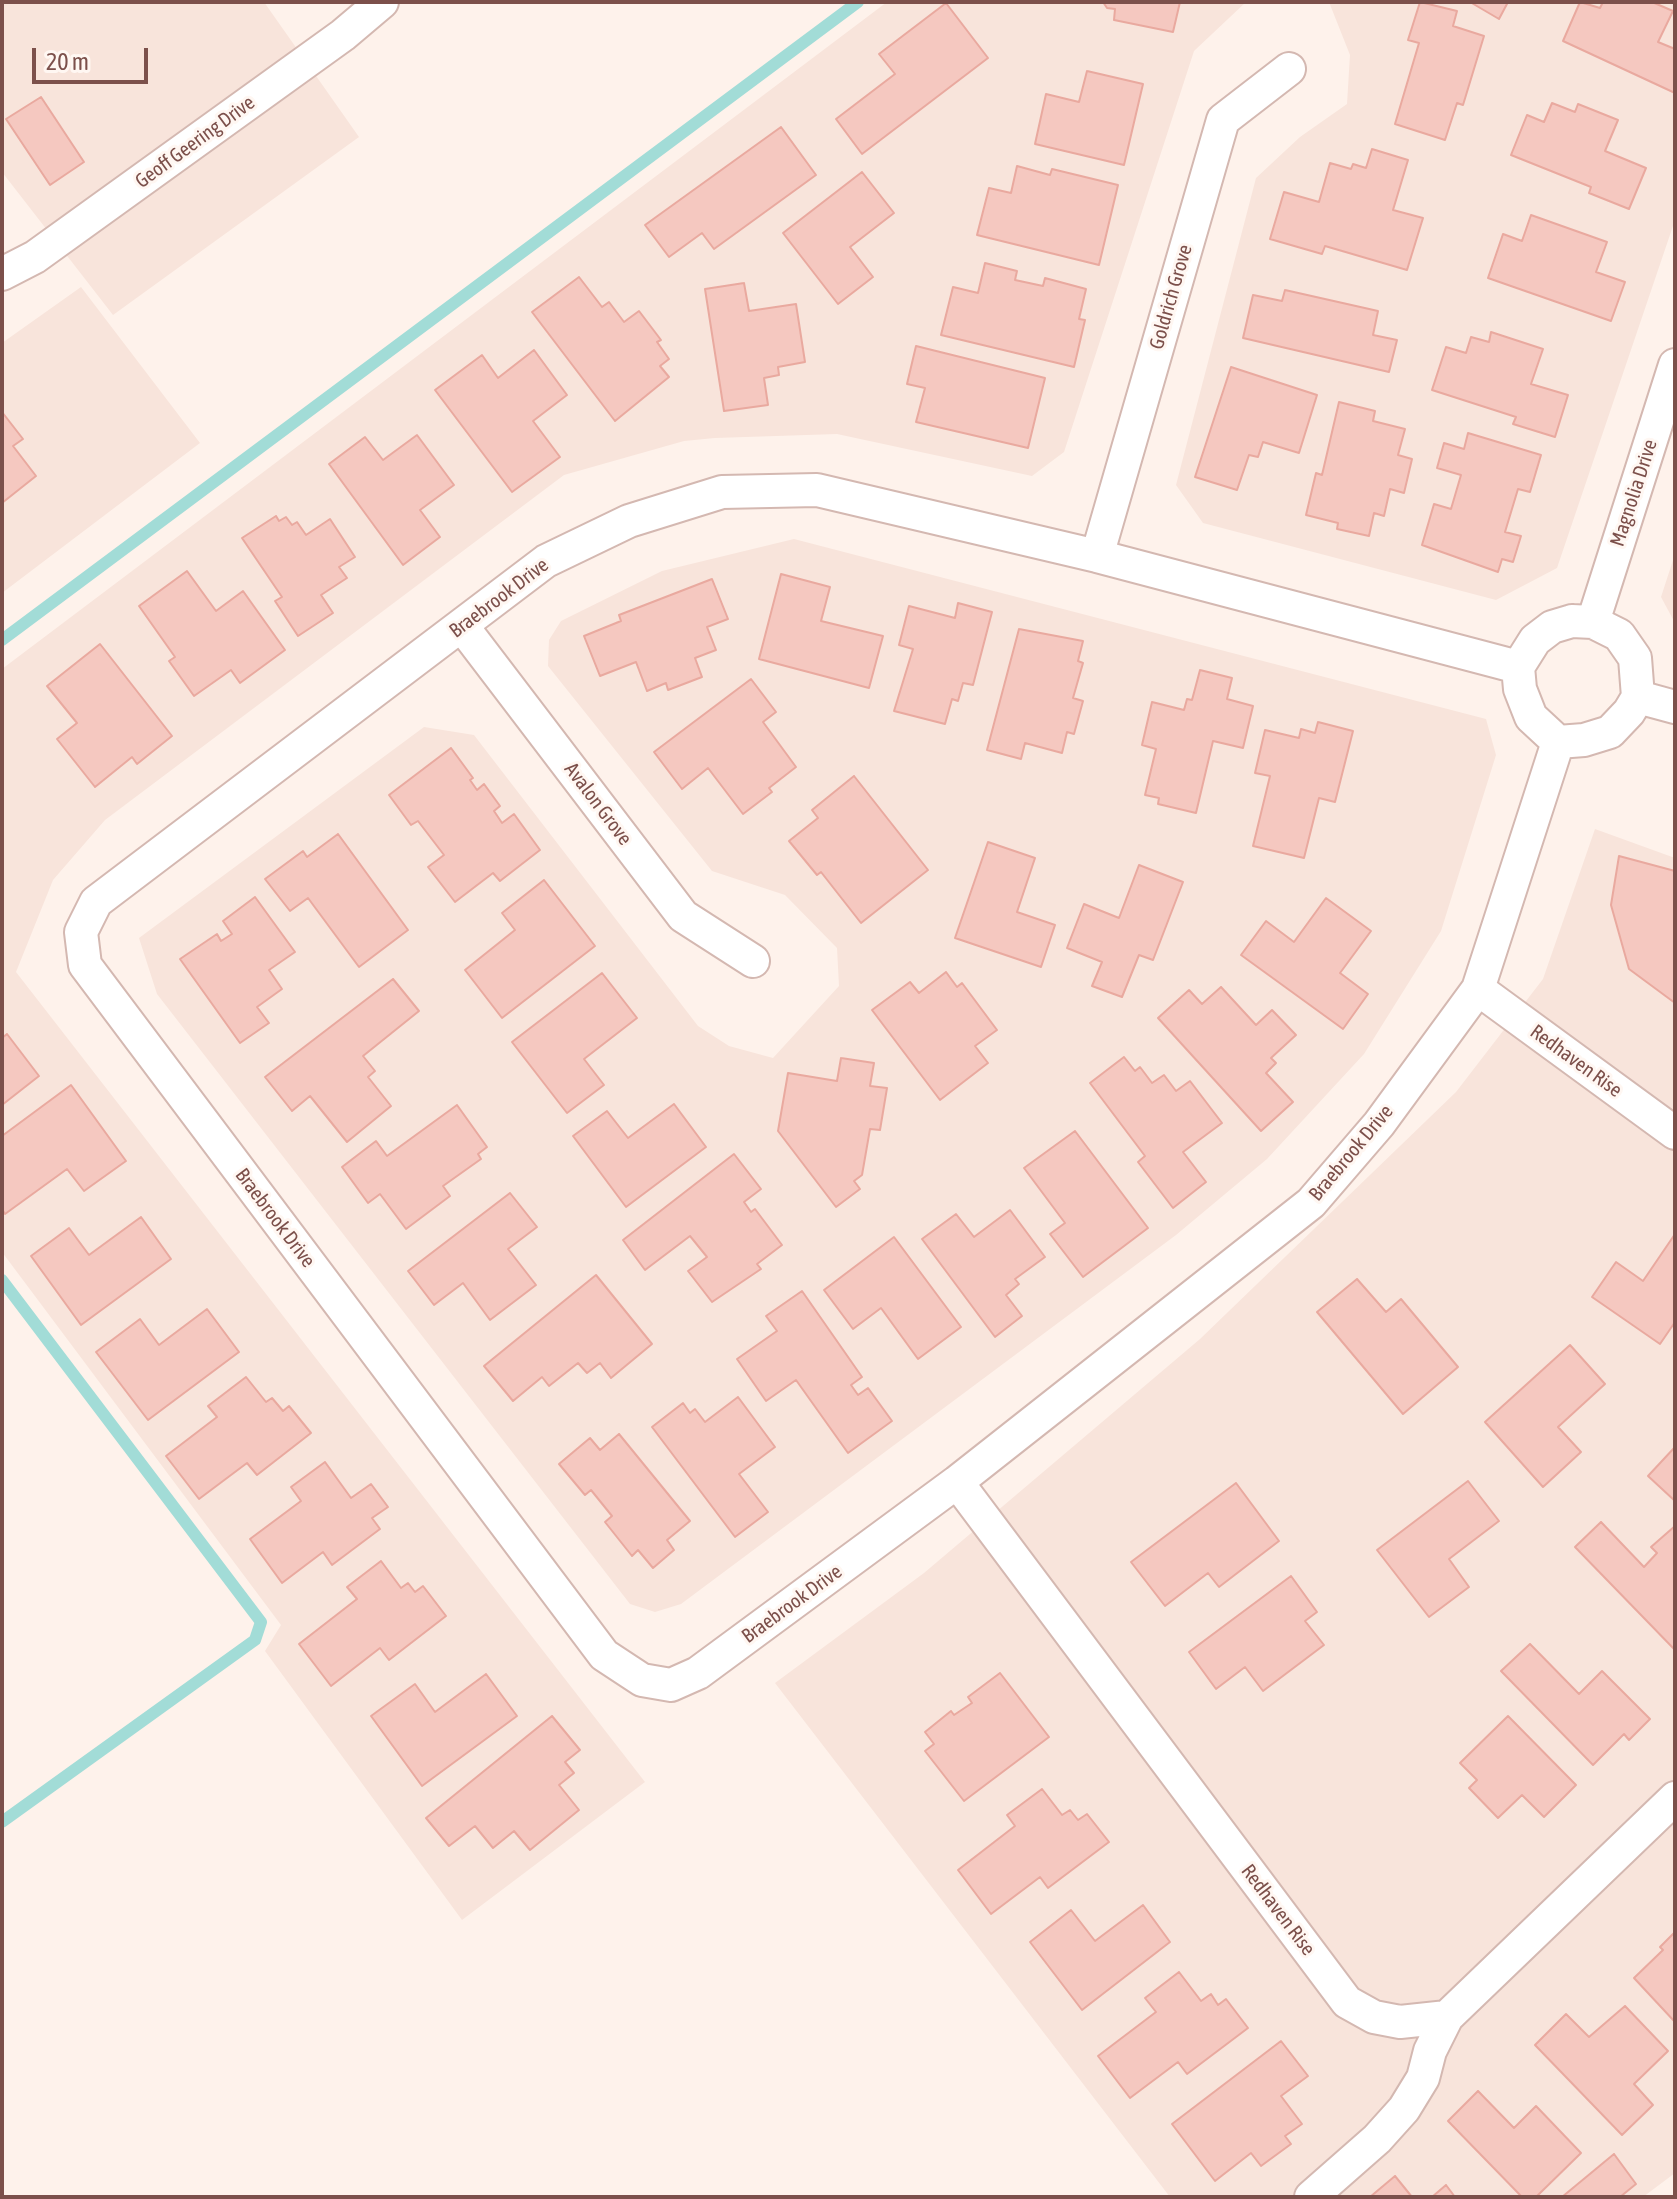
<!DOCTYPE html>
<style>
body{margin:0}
#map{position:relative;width:1677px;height:2199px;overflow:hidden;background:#fef2eb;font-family:"Asap Condensed",sans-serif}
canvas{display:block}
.frame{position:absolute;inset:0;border:4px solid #7c504b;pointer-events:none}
.scale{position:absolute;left:32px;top:48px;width:116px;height:36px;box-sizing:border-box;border:4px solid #7c504b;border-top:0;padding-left:10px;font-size:24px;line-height:28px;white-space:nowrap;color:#7c504b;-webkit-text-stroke:6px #fff7f2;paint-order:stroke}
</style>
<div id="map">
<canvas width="1677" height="2199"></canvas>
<div class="frame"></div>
<div class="scale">20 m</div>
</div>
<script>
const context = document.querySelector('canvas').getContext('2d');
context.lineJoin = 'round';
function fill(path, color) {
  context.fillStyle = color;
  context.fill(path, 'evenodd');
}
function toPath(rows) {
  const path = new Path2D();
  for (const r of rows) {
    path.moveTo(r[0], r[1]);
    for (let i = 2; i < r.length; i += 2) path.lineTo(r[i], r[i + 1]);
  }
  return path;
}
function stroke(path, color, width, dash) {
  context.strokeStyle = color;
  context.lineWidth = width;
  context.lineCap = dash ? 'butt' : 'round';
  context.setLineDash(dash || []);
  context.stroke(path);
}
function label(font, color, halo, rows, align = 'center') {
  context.font = font + ' "Asap Condensed",sans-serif';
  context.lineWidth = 6;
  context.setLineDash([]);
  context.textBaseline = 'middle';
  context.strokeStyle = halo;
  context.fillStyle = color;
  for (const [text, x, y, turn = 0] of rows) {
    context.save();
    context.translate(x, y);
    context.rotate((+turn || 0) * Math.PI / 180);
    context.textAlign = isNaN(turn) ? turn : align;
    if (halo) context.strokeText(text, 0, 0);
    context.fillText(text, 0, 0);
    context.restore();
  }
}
fill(toPath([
 [2,2,264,2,359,137,113,315,2,172],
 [887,2,1246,2,1194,51,1064,452,1032,476,837,434,715,438,684,441,564,475,105,820,53,880,16,972,645,1782,462,1920,265,1651,281,1625,2,1252,2,669],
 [1329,2,1675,2,1675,220,1557,568,1496,600,1203,523,1176,485,1256,178,1300,137,1347,104,1350,55],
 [81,287,200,443,2,593,2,343],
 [794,539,1486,719,1496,755,1441,931,1364,1054,1267,1159,1176,1235,681,1604,655,1612,630,1604,157,994,139,938,424,727,474,735,698,1026,729,1046,773,1058,839,986,837,948,785,895,712,871,548,666,549,640,561,621,662,571],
 [1675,554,1675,623,1661,597],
 [1595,829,1675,858,1675,2173,1643,2197,1170,2197,775,1683,924,1573,1200,1339,1456,1092,1543,979]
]), '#f8e4db');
stroke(toPath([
 [2,640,858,2],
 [2,1280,261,1622,255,1640,2,1822]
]), '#a2dcd7', 12);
const building = toPath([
 [1103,2,1180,2,1173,32,1114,20,1115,9,1107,8,1103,2],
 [1420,2,1457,11,1453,26,1484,36,1463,105,1457,103,1445,140,1395,124,1419,43,1408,40,1420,2],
 [1470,2,1508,2,1499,19,1470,2],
 [1580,2,1600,8,1603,2,1652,2,1673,11,1658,42,1675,49,1675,93,1563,41,1580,2],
 [946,3,988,58,862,154,836,119,895,74,879,54,946,3],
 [1087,71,1143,84,1124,165,1035,144,1046,94,1079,102,1087,71],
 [41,97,84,162,50,185,6,119,41,97],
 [1552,103,1575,112,1578,104,1618,120,1605,151,1646,168,1629,209,1589,193,1591,187,1511,155,1527,115,1544,122,1552,103],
 [781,127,816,175,714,249,702,233,669,257,645,225,781,127],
 [1372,149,1408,160,1393,210,1423,218,1407,270,1325,246,1322,254,1270,239,1284,192,1319,202,1330,163,1351,169,1353,164,1366,168,1372,149],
 [1017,166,1050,175,1052,169,1118,185,1099,265,977,235,989,188,1011,193,1017,166],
 [862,172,894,213,850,247,873,277,838,304,783,233,862,172],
 [1531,215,1607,242,1596,272,1625,282,1611,321,1488,278,1503,234,1522,241,1531,215],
 [985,263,1017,271,1015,280,1043,286,1045,278,1086,289,1079,319,1085,320,1074,367,941,335,953,287,978,293,985,263],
 [579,277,602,307,609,302,624,322,639,311,661,340,657,342,669,359,660,366,669,377,615,421,532,312,579,277],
 [744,283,749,311,796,304,805,362,778,367,779,375,764,378,768,405,724,411,705,289,744,283],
 [1285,290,1378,311,1373,335,1397,340,1389,372,1243,338,1253,295,1282,301,1285,290],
 [1491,332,1543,349,1531,384,1568,395,1555,437,1513,424,1516,417,1432,390,1446,347,1466,353,1471,337,1489,342,1491,332],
 [916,346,1045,378,1028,448,916,422,925,388,907,384,916,346],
 [534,350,567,395,533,421,560,457,512,492,435,390,482,355,498,378,534,350],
 [1231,367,1317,395,1299,453,1263,442,1258,457,1249,455,1237,490,1195,477,1231,367],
 [1339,402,1375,411,1373,421,1405,429,1398,455,1412,459,1404,493,1390,489,1384,516,1374,513,1369,536,1337,529,1338,523,1306,515,1316,473,1322,475,1339,402],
 [2,412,23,439,13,446,36,476,2,503,2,412],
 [1468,433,1541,455,1530,492,1518,489,1505,532,1521,536,1513,562,1502,559,1498,572,1422,545,1434,504,1451,509,1461,475,1437,468,1444,443,1464,449,1468,433],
 [417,435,454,485,420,510,440,537,403,565,329,464,365,437,383,460,417,435],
 [276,516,279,521,286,517,292,525,297,522,306,535,330,519,355,557,339,567,347,578,321,595,333,613,298,636,275,601,282,597,242,538,276,516],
 [187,571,216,611,243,591,285,650,240,683,231,670,194,696,169,661,175,657,139,606,187,571],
 [781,574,830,587,821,621,883,636,869,688,759,659,781,574],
 [712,579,728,619,707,627,716,650,695,658,702,677,668,690,666,683,647,691,636,662,600,676,584,636,621,621,619,615,712,579],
 [958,603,992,612,973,685,963,683,958,701,952,699,945,724,894,711,913,649,899,645,909,606,955,618,958,603],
 [1019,629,1083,641,1078,661,1083,663,1073,698,1083,701,1074,734,1067,732,1062,753,1025,743,1021,759,987,750,1019,629],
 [100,644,172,736,137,764,132,757,95,787,57,739,77,723,47,686,100,644],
 [1200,670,1232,678,1227,699,1253,706,1243,748,1213,741,1196,813,1158,804,1159,798,1145,795,1156,749,1142,745,1152,702,1184,710,1187,699,1192,700,1200,670],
 [751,679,776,712,763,722,796,767,769,788,772,792,743,814,708,768,682,789,654,752,751,679],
 [1318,722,1353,731,1335,802,1319,798,1304,858,1253,846,1270,776,1255,773,1265,730,1299,738,1301,729,1315,733,1318,722],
 [451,748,473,778,470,780,477,790,484,784,500,806,494,811,502,823,514,814,540,850,500,881,493,873,455,902,428,867,444,855,418,821,411,825,389,795,451,748],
 [854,776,928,870,861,923,821,872,817,875,789,841,818,818,812,810,854,776],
 [338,834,408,930,359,967,308,898,290,911,265,879,303,851,307,857,338,834],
 [988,842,1035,858,1017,912,1055,925,1041,967,955,938,988,842],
 [1619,856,1675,871,1675,1003,1629,969,1611,905,1619,856],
 [1139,865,1183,882,1153,960,1139,955,1122,997,1092,986,1102,962,1067,948,1084,904,1119,918,1139,865],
 [544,880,595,946,502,1018,465,970,515,930,502,913,544,880],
 [255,897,295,952,269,970,282,989,257,1007,269,1023,240,1043,180,959,217,934,221,941,232,934,223,921,255,897],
 [1326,898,1371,931,1340,973,1368,994,1343,1029,1241,955,1266,921,1294,942,1326,898],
 [946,972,957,987,962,983,997,1030,975,1046,988,1063,940,1100,872,1010,910,982,919,993,946,972],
 [602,973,637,1018,584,1059,604,1085,567,1113,512,1042,602,973],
 [393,979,419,1011,363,1056,375,1071,368,1077,391,1106,347,1142,310,1096,292,1111,265,1077,393,979],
 [1221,987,1256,1025,1272,1010,1296,1035,1271,1058,1276,1063,1266,1073,1293,1102,1261,1131,1158,1018,1189,990,1202,1004,1221,987],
 [7,1034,39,1076,2,1105,2,1038,7,1034],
 [1124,1057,1135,1071,1140,1067,1152,1083,1164,1075,1176,1091,1190,1081,1222,1123,1183,1152,1206,1182,1173,1208,1138,1162,1145,1156,1090,1083,1124,1057],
 [841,1058,874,1063,870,1086,887,1088,880,1130,870,1129,862,1175,854,1181,860,1189,836,1207,778,1131,788,1073,837,1081,841,1058],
 [71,1085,126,1161,84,1191,67,1169,5,1214,2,1209,2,1136,71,1085],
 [674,1104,706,1147,626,1207,573,1136,607,1111,628,1138,674,1104],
 [457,1105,487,1147,478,1154,481,1159,443,1186,450,1196,406,1229,380,1194,368,1203,342,1167,376,1141,387,1156,457,1105],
 [1075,1131,1148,1228,1083,1277,1050,1234,1065,1223,1024,1168,1075,1131],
 [734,1154,761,1189,744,1202,751,1212,755,1209,782,1245,757,1264,761,1269,712,1302,688,1271,707,1257,690,1236,645,1270,623,1240,734,1154],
 [510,1193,537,1227,508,1249,536,1285,490,1320,463,1283,434,1305,408,1271,510,1193],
 [1010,1210,1045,1257,1015,1279,1019,1284,1006,1295,1022,1316,995,1337,922,1239,956,1214,974,1237,1010,1210],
 [141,1217,171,1259,81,1325,31,1256,69,1228,89,1255,141,1217],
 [1675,1234,1675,1322,1660,1344,1592,1297,1616,1262,1643,1281,1675,1234],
 [894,1237,961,1327,918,1359,881,1308,853,1329,824,1290,894,1237],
 [596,1275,652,1344,611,1378,600,1363,587,1373,578,1363,549,1386,542,1377,513,1401,484,1366,596,1275],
 [1357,1279,1386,1312,1401,1299,1458,1367,1403,1414,1317,1312,1357,1279],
 [802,1291,862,1377,851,1385,858,1395,868,1388,892,1421,848,1453,796,1380,766,1401,737,1359,777,1331,766,1316,802,1291],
 [207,1309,239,1352,148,1420,96,1352,140,1319,159,1345,207,1309],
 [1570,1345,1605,1384,1558,1427,1581,1452,1543,1487,1485,1422,1570,1345],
 [246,1377,266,1402,272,1398,283,1411,289,1406,311,1433,257,1475,247,1463,199,1499,166,1456,217,1417,208,1406,246,1377],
 [738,1397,775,1447,739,1474,768,1512,735,1537,652,1427,683,1403,690,1413,695,1409,705,1422,738,1397],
 [619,1434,690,1521,667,1540,674,1550,653,1568,638,1550,632,1556,605,1522,612,1516,591,1490,585,1495,559,1464,590,1438,600,1450,619,1434],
 [1675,1447,1675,1501,1648,1476,1675,1447],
 [325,1462,351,1498,371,1484,388,1507,372,1518,380,1529,332,1565,323,1552,282,1583,250,1539,301,1501,291,1487,325,1462],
 [1468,1481,1499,1521,1449,1559,1469,1587,1429,1617,1377,1550,1468,1481],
 [1236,1483,1279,1541,1219,1587,1208,1573,1165,1606,1131,1562,1236,1483],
 [1601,1522,1644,1567,1657,1553,1651,1547,1675,1526,1675,1650,1575,1547,1601,1522],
 [381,1561,401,1588,408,1583,415,1592,423,1586,446,1616,389,1660,380,1648,331,1686,299,1644,357,1599,347,1587,381,1561],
 [1291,1576,1317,1612,1305,1621,1324,1645,1263,1691,1245,1667,1216,1689,1189,1652,1291,1576],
 [1530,1644,1579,1694,1602,1671,1650,1719,1629,1740,1624,1734,1593,1765,1501,1671,1530,1644],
 [1000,1673,1049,1737,964,1801,925,1751,934,1744,925,1732,951,1711,954,1715,972,1703,968,1697,1000,1673],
 [486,1674,517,1716,422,1786,371,1716,415,1684,435,1712,486,1674],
 [552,1716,580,1750,565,1762,574,1773,559,1785,579,1810,530,1850,514,1831,493,1848,475,1826,449,1846,426,1818,552,1716],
 [1508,1716,1576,1785,1544,1817,1522,1795,1498,1818,1469,1788,1477,1780,1460,1763,1508,1716],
 [1042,1789,1062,1815,1070,1810,1078,1820,1087,1814,1109,1842,1048,1888,1040,1877,991,1914,958,1870,1015,1826,1007,1815,1042,1789],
 [1143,1905,1170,1942,1082,2010,1030,1942,1071,1910,1095,1941,1143,1905],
 [1675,1932,1675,2022,1634,1978,1663,1950,1660,1947,1675,1932],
 [1179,1972,1201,2001,1211,1994,1218,2005,1226,1999,1248,2028,1187,2074,1178,2062,1130,2098,1098,2056,1156,2012,1145,1998,1179,1972],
 [1625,2006,1668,2051,1634,2084,1653,2105,1622,2135,1535,2045,1566,2014,1589,2037,1625,2006],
 [1281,2041,1308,2076,1281,2096,1302,2124,1285,2136,1291,2144,1261,2166,1251,2153,1215,2181,1172,2124,1281,2041],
 [1478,2091,1514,2128,1536,2106,1581,2153,1536,2197,1522,2197,1448,2121,1478,2091],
 [1614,2154,1636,2184,1620,2197,1562,2197,1614,2154],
 [1395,2176,1412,2197,1370,2197,1395,2176],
 [1446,2185,1455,2197,1432,2197,1446,2185]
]);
fill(building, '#f5c8c0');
stroke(building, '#e9a99f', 2);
const minor = toPath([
 [2,274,35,257,343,35,382,2],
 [1097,556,1223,120,1289,69],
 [1572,621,1593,622,1619,635,1635,658,1638,697,1629,712,1610,732,1584,740,1558,742,1531,717,1520,689,1518,667,1535,640,1552,627,1572,621],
 [1593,622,1675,365],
 [462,626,683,916,753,961],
 [1518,667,1097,556,817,490,722,492,629,521,546,561,96,902,81,932,85,965,604,1655,642,1680,671,1685,698,1673,957,1482,1311,1203,1379,1124,1478,989,1558,742],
 [1638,697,1675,707],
 [1478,989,1675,1133],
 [957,1482,1347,2002,1374,2017,1400,2022,1447,2017,1675,1798],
 [1311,2197,1377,2139,1404,2109,1423,2078,1430,2051,1447,2017]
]);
stroke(minor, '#d4b8b1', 36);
stroke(minor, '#fff', 32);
label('20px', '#7c504b', '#fff7f2', [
 ["Geoff Geering Drive",195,142,-36],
 ["Goldrich Grove",1171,297,-74],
 ["Magnolia Drive",1634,493,-72],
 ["Braebrook Drive",499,598,-37],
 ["Avalon Grove",598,804,53],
 ["Redhaven Rise",1576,1061,36],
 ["Braebrook Drive",1351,1153,-50],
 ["Braebrook Drive",275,1218,53],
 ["Braebrook Drive",792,1604,-36],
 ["Redhaven Rise",1278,1910,53]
]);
</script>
